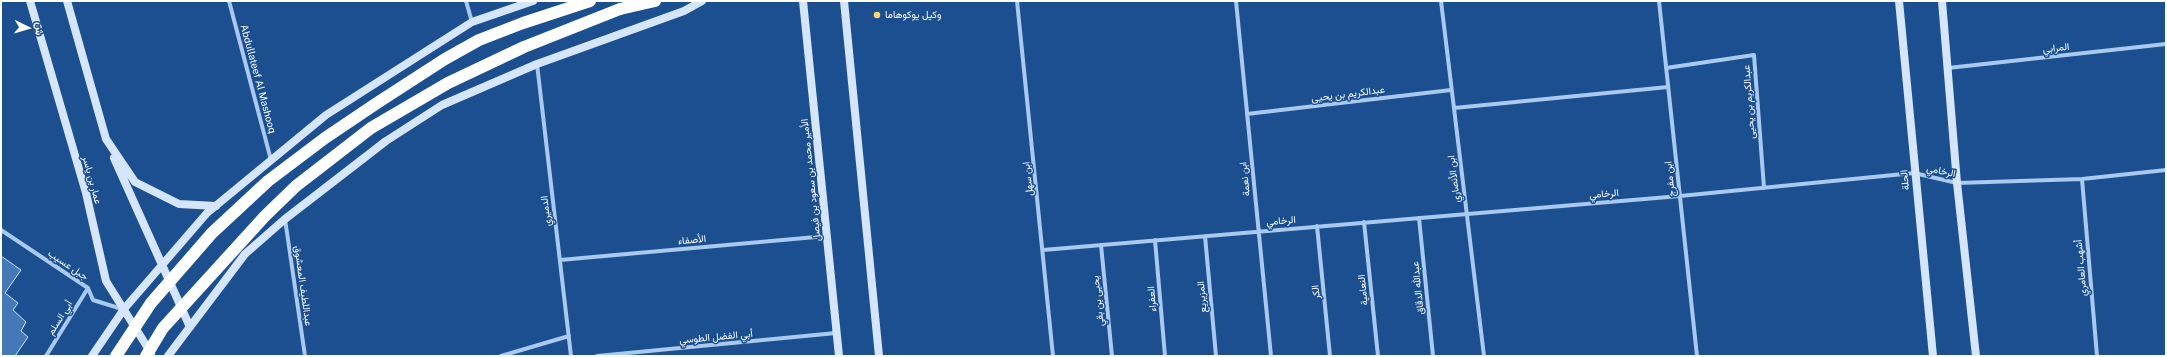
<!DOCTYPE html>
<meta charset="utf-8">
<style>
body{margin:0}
#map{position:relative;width:2167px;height:357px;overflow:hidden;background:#1b4f8f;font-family:"Public Sans",Vazirmatn,sans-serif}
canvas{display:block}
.frame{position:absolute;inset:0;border:2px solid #fff;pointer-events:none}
.north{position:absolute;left:8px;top:8px;width:40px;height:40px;-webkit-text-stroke:3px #1b4f8f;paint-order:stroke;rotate:95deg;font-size:11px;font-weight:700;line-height:16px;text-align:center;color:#fff}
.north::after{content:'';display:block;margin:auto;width:14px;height:18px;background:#fff;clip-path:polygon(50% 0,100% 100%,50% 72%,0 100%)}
</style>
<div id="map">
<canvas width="2167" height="357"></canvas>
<div class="frame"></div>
<div class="north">ش</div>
</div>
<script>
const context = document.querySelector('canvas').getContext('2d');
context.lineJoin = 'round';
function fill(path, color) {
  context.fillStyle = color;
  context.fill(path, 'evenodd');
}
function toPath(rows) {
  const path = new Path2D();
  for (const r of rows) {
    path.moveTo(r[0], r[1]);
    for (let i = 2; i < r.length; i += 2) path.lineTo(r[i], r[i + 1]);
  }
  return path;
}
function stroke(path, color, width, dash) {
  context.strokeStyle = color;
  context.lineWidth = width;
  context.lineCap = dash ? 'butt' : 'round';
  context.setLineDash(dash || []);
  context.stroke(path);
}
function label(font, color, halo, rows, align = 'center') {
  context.font = font + ' "Public Sans",Vazirmatn,sans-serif';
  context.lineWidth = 3;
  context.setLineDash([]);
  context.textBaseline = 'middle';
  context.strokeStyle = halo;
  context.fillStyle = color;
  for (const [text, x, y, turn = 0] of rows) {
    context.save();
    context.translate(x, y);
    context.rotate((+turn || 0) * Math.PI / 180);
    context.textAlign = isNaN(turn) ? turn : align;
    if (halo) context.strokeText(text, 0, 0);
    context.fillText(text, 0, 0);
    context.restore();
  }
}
const building = toPath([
 [1,256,21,270,5,293,18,303,13,310,26,322,21,331,28,337,15,356,1,356,1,256]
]);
fill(building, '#4478b7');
stroke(building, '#cfe3fa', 1);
stroke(toPath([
 [229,1,271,160],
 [466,1,472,22],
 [1017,1,1053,356],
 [1236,1,1271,356],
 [1441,1,1484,356],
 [1659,1,1697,356],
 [537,64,571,356],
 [1666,68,1754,55,1764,188],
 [1948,68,2166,44],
 [1454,108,1668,87],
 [1247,114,1451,90],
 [2082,179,2097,356],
 [1419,218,1433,356],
 [285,219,305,356],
 [1364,222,1378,356],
 [1317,226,1330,356],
 [1,230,88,288,93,300,122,309],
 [1205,236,1216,356],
 [1155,240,1165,356],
 [1101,245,1112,356],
 [1043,250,1680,196,1914,173,1957,183,2082,179,2166,170],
 [560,260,827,236],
 [46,356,88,288],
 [501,356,569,336],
 [597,356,836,333]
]), '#a9c9ee', 4);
stroke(toPath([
 [30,1,86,193,106,281,151,353],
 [67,1,106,139,135,182,179,204,216,206],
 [803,1,839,356],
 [844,1,879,356],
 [1899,1,1933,356],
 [1942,1,1957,183,1976,356],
 [114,158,190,327],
 [92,356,124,309,207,213,326,115,472,22,533,1],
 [168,356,245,254,285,219,386,141,442,105,537,64,684,11,702,1]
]), '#d6e6fa', 8);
stroke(toPath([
 [620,9,655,1]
]), '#fff', 12);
stroke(toPath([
 [116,356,151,303,212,233,268,181,325,138,377,103,445,59,479,40,523,23,590,1],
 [146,356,163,328,265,216,296,186,371,128,448,83,524,47,620,9]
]), '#fff', 12);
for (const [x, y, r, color] of [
 [877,15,4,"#ffd166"]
]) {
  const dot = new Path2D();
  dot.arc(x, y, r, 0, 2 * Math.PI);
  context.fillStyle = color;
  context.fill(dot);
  stroke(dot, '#1b4f8f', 1.5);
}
label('10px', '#fff', '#1b4f8f', [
 ["وكيل يوكوهاما",885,15]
], 'left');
label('10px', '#fff', '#1b4f8f', [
 ["المرابي",2056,48,-6],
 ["Abdullateef Al Mashooq",258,79,75],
 ["عبدالكريم بن يحيى",1348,94,-7],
 ["عبدالكريم بن يحيى",1749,102,-94],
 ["الرخامي",1941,171,12],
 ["ابن سهل",1028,179,-96],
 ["ابن نعمة",1245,179,-96],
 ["ابن الأنصاري",1454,179,-97],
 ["ابن مفرج",1670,179,-96],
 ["عمار بن ياسر",92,180,75],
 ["الأمير محمد بن سعود بن فيصل",811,180,-96],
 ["الحلة",1905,180,-96],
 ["الرخامي",1604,194,-5],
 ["الدميري",546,211,-97],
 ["الرخامي",1281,221,-5],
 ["الأصفاء",692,240,-5],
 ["جبل عسيب",68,265,34],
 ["أشهب العامري",2081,268,-95],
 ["عبداللطيف المعشوق",303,286,82],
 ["عبدالله الدقاق",1418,288,-96],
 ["النعامية",1363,290,-96],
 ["الكر",1316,292,-96],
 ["المزيريع",1202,297,-95],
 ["العفراء",1152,299,-95],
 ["يحيى بن بقي",1098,301,-96],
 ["أبي السلم",60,318,-58],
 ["أبي الفضل الطوسي",716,337,-5]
]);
</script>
